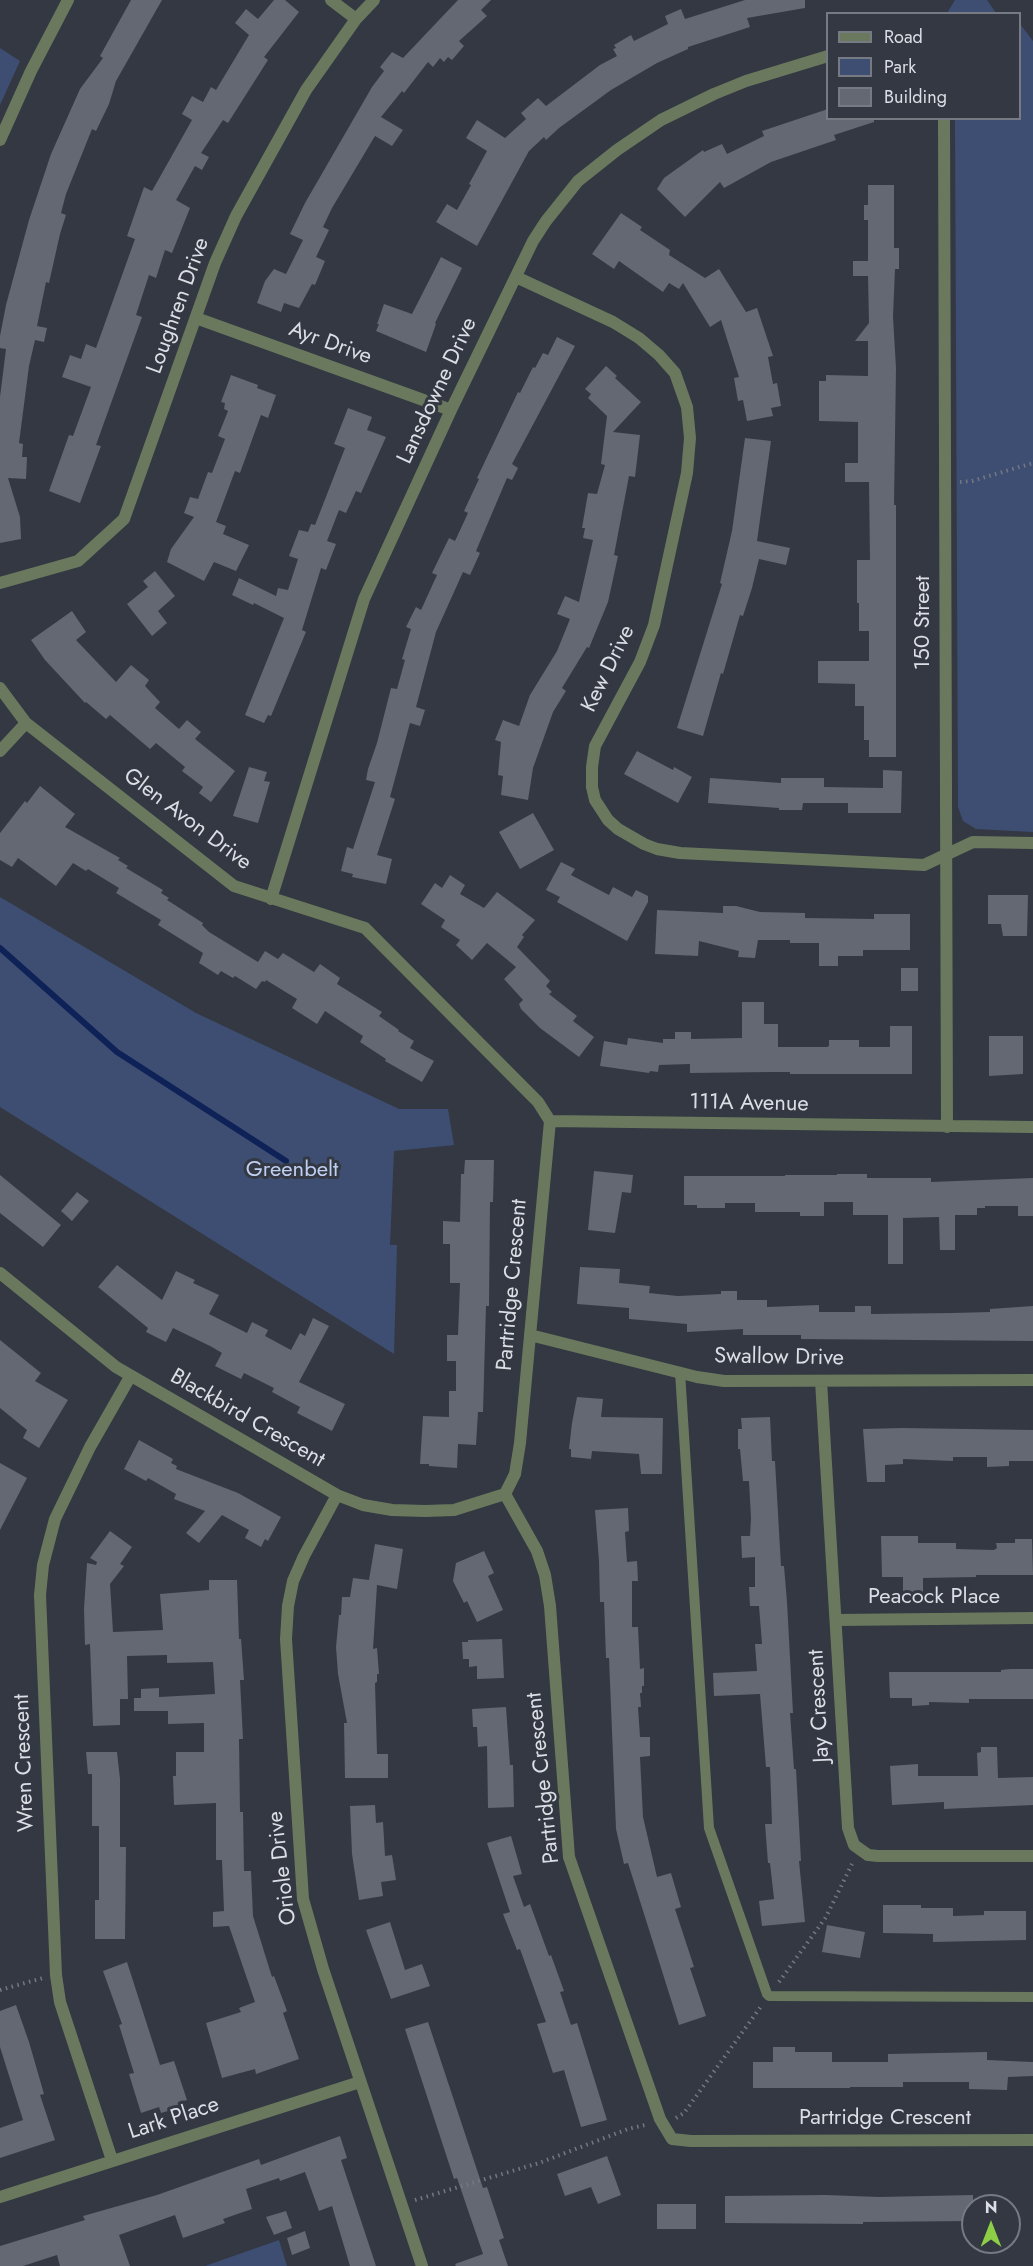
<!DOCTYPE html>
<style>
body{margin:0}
#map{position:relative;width:1033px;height:2266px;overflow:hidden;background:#333842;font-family:Jost,sans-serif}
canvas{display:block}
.legend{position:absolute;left:826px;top:12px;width:195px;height:108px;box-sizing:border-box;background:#333842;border:2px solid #767a83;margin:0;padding:8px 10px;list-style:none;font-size:18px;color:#dbdee4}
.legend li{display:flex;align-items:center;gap:12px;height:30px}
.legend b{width:30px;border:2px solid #767a83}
.north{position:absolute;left:961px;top:2194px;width:60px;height:60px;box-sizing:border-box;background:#333842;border:2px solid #767a83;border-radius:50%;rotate:0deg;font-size:16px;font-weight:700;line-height:24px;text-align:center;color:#dbdee4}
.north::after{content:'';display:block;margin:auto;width:21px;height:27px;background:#8cce45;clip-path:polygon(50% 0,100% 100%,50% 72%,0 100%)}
</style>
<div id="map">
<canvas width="1033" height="2266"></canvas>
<ul class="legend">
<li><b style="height:8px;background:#6a795e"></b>Road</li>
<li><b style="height:16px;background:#3e4e72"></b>Park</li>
<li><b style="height:16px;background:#636873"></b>Building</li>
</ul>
<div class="north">N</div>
</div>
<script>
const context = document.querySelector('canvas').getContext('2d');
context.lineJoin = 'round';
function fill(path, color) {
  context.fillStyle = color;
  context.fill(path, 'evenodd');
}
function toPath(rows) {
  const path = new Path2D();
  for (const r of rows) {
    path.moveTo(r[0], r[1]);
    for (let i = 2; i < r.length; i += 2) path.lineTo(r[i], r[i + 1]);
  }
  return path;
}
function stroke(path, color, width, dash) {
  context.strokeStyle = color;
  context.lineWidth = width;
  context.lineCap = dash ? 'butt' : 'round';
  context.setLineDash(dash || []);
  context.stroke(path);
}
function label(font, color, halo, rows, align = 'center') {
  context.font = font + ' Jost,sans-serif';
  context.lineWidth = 6;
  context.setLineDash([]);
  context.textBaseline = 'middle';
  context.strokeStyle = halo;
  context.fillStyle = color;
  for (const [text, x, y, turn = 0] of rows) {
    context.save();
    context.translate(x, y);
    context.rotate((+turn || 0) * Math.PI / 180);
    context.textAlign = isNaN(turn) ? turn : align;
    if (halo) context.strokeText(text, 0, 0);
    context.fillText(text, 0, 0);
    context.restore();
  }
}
fill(toPath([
 [955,0,987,0,996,13,947,13],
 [1020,24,1033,41,1033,832,976,829,963,821,958,807,955,119,1020,118],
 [0,48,20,61,0,105],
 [0,897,196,1013,399,1109,448,1109,454,1145,394,1151,390,1245,397,1245,394,1354,0,1107],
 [279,2240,287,2266,205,2266]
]), '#3e4e72');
stroke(toPath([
 [0,948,117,1052,286,1161]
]), '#0f2257', 6);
fill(toPath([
 [131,0,162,0,116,81,109,104,96,131,92,129,66,194,61,213,66,215,60,234,49,283,46,282,37,326,47,328,44,342,35,340,29,366,19,443,23,444,22,457,27,457,26,479,8,478,20,517,21,539,0,543,0,397,6,349,0,348,0,336,6,305,29,220,51,154,80,89,103,58,100,56],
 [274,0,285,0,299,12,264,57,268,60,228,123,223,120,201,153,209,157,202,170,195,166,176,200,190,208,172,253,165,250,156,278,149,275,136,315,142,317,96,445,101,446,80,503,49,491,69,435,73,436,91,387,62,377,70,355,81,359,86,344,96,348,135,239,127,236,144,187,152,191,192,120,182,114,192,96,203,102,211,87,216,90,249,35,235,23,246,9,258,19],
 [458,0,491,0,481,10,487,16,459,41,464,46,452,60,448,57,444,62,440,58,433,67,428,62,404,93,402,91,381,117,403,130,392,146,375,136,332,208,323,227,329,230,316,257,325,261,315,285,312,284,299,308,284,303,281,312,257,303,265,281,274,269,286,274,303,240,290,234,305,203,372,87,384,71,380,67,392,52,403,58],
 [745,0,805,0,805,8,747,18,750,27,688,47,688,49,657,63,611,90,559,128,546,140,544,137,529,151,477,246,436,222,447,204,457,210,471,185,469,184,487,151,466,138,477,120,505,138,526,119,521,113,538,98,546,106,600,65,617,56,613,49,616,48,614,45,631,35,634,41,668,24,665,16,681,9,685,19],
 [828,109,828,118,874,118,874,122,834,135,836,140,771,162,724,188,720,182,685,217,657,189,664,178,703,150,704,152,722,144,727,154,764,136,762,131],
 [868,185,894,185,894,248,899,248,899,269,895,269,893,317,896,368,894,505,896,505,896,757,869,757,869,740,864,740,864,706,855,706,855,684,818,683,818,661,869,661,869,631,859,631,859,603,857,603,857,560,870,560,869,482,845,482,845,463,858,463,858,422,819,421,819,381,826,381,826,375,868,376,868,341,855,341,869,323,868,276,853,276,853,261,868,261,868,220,864,220,864,205,868,205],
 [621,213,642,227,640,230,670,250,669,255,705,278,719,269,746,312,757,308,773,356,768,357,773,384,777,383,781,406,771,408,773,416,747,421,743,400,738,401,734,378,739,377,721,320,710,327,683,283,679,289,669,283,663,292,619,261,614,269,592,254],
 [441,257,462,268,435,323,436,324,426,352,376,331,379,324,377,324,384,304,412,314],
 [557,337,575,346,512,464,518,468,512,480,507,478,476,551,480,553,470,575,463,572,436,632,416,707,425,710,420,726,410,723,390,797,395,799,377,855,392,859,386,884,352,877,353,874,341,871,347,847,353,849,375,782,366,780,368,769,377,743,391,688,397,689,405,660,402,659,411,629,406,627,416,607,421,610,437,575,432,573,449,538,455,541,468,513,464,511,479,479,477,478,518,392,520,393,533,367,535,368,543,353,548,355],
 [606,366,617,376,615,378,641,402,613,432,640,435,635,477,629,476,614,555,618,556,608,602,589,648,587,647,562,688,566,691,553,712,533,768,528,800,501,795,503,776,498,775,501,742,495,740,503,720,519,726,530,695,557,651,570,619,557,614,565,596,579,602,593,540,583,538,585,528,582,528,588,493,597,494,605,465,601,464,607,416,588,398,591,394,585,389],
 [231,375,258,385,257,388,276,395,268,418,261,415,240,473,235,471,216,522,226,526,223,534,249,545,236,571,214,562,204,581,167,562,171,549,194,517,184,513,190,497,198,499,208,472,212,473,225,439,218,436,228,411,224,409,225,403,221,402],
 [348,408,372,417,367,430,386,437,361,493,356,491,346,513,339,510,327,541,336,544,326,570,321,568,302,630,306,632,271,716,268,715,264,723,245,715,284,618,254,603,253,605,232,595,239,578,276,596,278,588,288,590,298,559,289,556,299,530,308,532,311,524,315,525,345,448,334,444],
 [745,438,771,441,757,541,790,548,786,565,759,559,752,588,743,616,740,615,723,674,721,673,703,736,677,728,722,584,720,583,732,531],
 [155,571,175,596,158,611,167,623,152,636,127,604,148,587,143,581],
 [72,611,86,632,76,640,116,682,131,665,149,680,145,686,160,702,155,708,179,729,187,720,201,732,195,739,235,771,211,802,199,793,203,787,182,771,185,767,156,743,150,749,110,715,106,719,86,702,85,703,45,660,31,640],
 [637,751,673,770,674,767,692,777,678,803,624,774],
 [249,767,267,772,264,781,270,782,258,823,233,816],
 [883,770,902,771,901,813,848,813,848,803,803,803,802,810,779,810,779,808,708,803,710,778,781,783,781,778,824,778,824,787,883,788],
 [40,786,75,814,65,827,120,858,118,860,128,866,126,868,163,890,161,893,169,898,167,900,203,923,202,925,209,932,258,962,265,951,278,959,283,953,314,972,320,964,340,978,337,984,382,1012,379,1016,399,1030,398,1031,414,1041,410,1048,434,1061,422,1082,385,1061,386,1059,360,1042,363,1036,325,1011,317,1024,292,1008,297,999,266,980,265,982,262,981,256,989,235,976,233,978,221,971,218,975,199,963,203,953,158,925,161,920,116,893,119,888,88,869,86,871,73,863,56,886,18,858,12,867,0,860,0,833,25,801,27,803],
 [533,813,554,850,520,869,499,832],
 [561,862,575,869,571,875,609,895,613,887,632,897,636,890,648,896,648,902,627,941,557,902,560,897,546,890],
 [450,875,465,885,460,894,484,908,497,892,535,920,522,935,524,937,517,947,550,981,546,986,552,992,549,994,577,1016,573,1021,594,1037,579,1057,540,1028,521,1009,519,1004,523,1000,504,979,516,967,487,943,472,960,456,945,460,940,441,927,445,920,421,904,435,883,442,888],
 [988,895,1028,895,1027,936,1003,936,1001,924,988,924],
 [723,906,736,906,760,912,805,913,805,918,874,919,874,914,910,914,910,950,863,950,863,956,838,956,838,966,819,966,819,943,790,943,790,940,758,940,755,958,738,957,739,951,699,941,698,956,655,954,657,910,723,913],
 [901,968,918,968,918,991,901,991],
 [742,1002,764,1002,764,1024,778,1024,778,1047,827,1047,829,1046,829,1040,859,1040,859,1047,890,1047,890,1026,912,1026,912,1074,790,1074,790,1072,771,1072,690,1073,690,1064,659,1065,658,1072,650,1071,649,1073,600,1066,604,1041,627,1045,628,1038,663,1043,663,1039,675,1039,675,1032,691,1032,691,1039,742,1038],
 [989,1036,1023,1036,1023,1074,989,1076],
 [465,1160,494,1160,493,1202,490,1202,489,1306,486,1306,483,1412,478,1412,476,1445,458,1444,457,1468,429,1466,429,1464,420,1464,423,1416,449,1417,449,1391,456,1391,456,1361,447,1361,447,1335,458,1335,460,1283,450,1283,450,1244,443,1244,443,1221,460,1222,461,1174,464,1174],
 [594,1171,633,1175,631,1193,622,1192,615,1233,588,1230],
 [837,1174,867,1174,867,1178,931,1178,931,1182,1033,1178,1033,1216,1018,1216,1018,1206,985,1206,985,1208,977,1208,977,1215,955,1215,955,1250,940,1250,939,1217,903,1218,903,1264,888,1264,888,1215,853,1215,853,1202,824,1202,824,1216,800,1216,800,1212,755,1212,755,1203,725,1203,725,1208,697,1208,697,1205,684,1205,684,1176,785,1176,785,1175,837,1175],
 [0,1175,61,1225,43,1247,0,1213],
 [77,1192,89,1201,72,1221,61,1211],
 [117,1265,162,1300,176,1271,195,1280,193,1283,219,1295,209,1314,247,1333,252,1322,268,1330,265,1336,291,1350,300,1333,305,1336,313,1318,329,1326,299,1382,345,1404,332,1431,297,1413,300,1407,272,1392,274,1388,244,1373,241,1379,215,1366,222,1353,212,1347,173,1328,166,1342,146,1332,148,1328,98,1287],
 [580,1267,620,1269,619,1283,650,1286,649,1293,678,1296,721,1294,721,1291,737,1291,737,1300,767,1300,767,1307,819,1305,819,1312,855,1312,855,1306,871,1306,871,1314,952,1313,990,1312,990,1309,1033,1306,1033,1341,801,1339,801,1335,743,1335,743,1329,687,1332,687,1324,629,1319,629,1308,577,1304],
 [0,1340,41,1373,35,1381,68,1400,39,1448,23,1438,27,1430,0,1408],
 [577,1397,603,1399,601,1417,663,1418,662,1474,641,1474,639,1454,592,1451,591,1459,571,1457,571,1449,569,1449,572,1423],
 [770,1417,772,1461,775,1461,781,1566,784,1566,787,1602,793,1713,790,1713,794,1769,796,1769,801,1861,799,1861,805,1922,762,1926,759,1901,774,1899,770,1863,768,1863,765,1824,772,1824,770,1767,766,1767,760,1694,714,1696,713,1673,757,1671,755,1644,762,1644,759,1606,750,1606,749,1587,755,1587,755,1557,742,1558,741,1536,750,1536,751,1518,749,1481,743,1481,740,1449,738,1449,738,1429,742,1429,741,1418],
 [902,1428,1033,1430,1033,1461,1009,1461,1009,1466,987,1467,987,1457,953,1457,953,1461,903,1459,903,1464,885,1465,885,1482,867,1482,863,1429],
 [139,1440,173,1459,171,1463,177,1466,176,1469,238,1493,281,1517,268,1541,265,1539,261,1547,245,1538,249,1530,222,1515,199,1543,186,1533,205,1511,174,1499,176,1494,148,1478,146,1481,124,1469],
 [0,1463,27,1478,0,1530],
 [628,1508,629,1531,625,1532,627,1562,637,1561,638,1581,632,1581,632,1627,638,1627,640,1669,644,1668,644,1686,642,1686,642,1693,640,1693,641,1707,638,1707,640,1737,650,1737,650,1756,640,1757,643,1817,657,1877,671,1873,681,1907,675,1909,694,1967,690,1968,706,2016,679,2025,628,1863,624,1864,616,1829,609,1658,606,1658,604,1602,600,1602,599,1561,595,1510],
 [110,1531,132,1547,120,1564,124,1566,110,1584,113,1632,163,1630,160,1594,209,1590,209,1580,237,1580,239,1639,241,1639,244,1680,240,1680,243,1739,239,1739,240,1812,243,1812,244,1871,251,1871,253,1916,272,1977,274,1976,287,2011,283,2013,299,2059,256,2074,255,2069,222,2078,206,2023,241,2012,239,2008,255,2002,229,1926,213,1927,213,1912,224,1911,222,1860,216,1860,216,1803,174,1805,173,1776,176,1776,176,1752,204,1752,204,1723,168,1724,168,1711,134,1711,134,1698,141,1698,141,1689,159,1688,159,1697,215,1694,213,1662,167,1663,167,1655,127,1656,128,1699,120,1699,120,1725,93,1726,90,1644,85,1645,84,1609,87,1563,96,1565,97,1562,90,1558],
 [881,1536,918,1536,918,1543,956,1543,956,1549,994,1550,997,1548,996,1543,1015,1543,1015,1539,1032,1539,1033,1575,976,1575,976,1577,923,1578,923,1597,903,1597,903,1577,882,1577],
 [375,1544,403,1549,397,1589,377,1585,373,1649,377,1648,379,1674,377,1674,377,1682,375,1683,377,1754,388,1754,388,1778,345,1778,344,1723,347,1723,338,1674,336,1647,339,1615,341,1615,342,1597,350,1597,353,1578,369,1580],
 [484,1551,494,1573,488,1576,503,1610,477,1622,467,1601,464,1603,453,1581,456,1563],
 [502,1639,504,1678,477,1679,477,1666,469,1667,469,1659,463,1659,462,1642,468,1642,468,1640],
 [1010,1669,1033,1669,1033,1699,969,1699,969,1703,929,1702,929,1705,912,1706,912,1698,890,1698,889,1672,1001,1672,1001,1670],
 [506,1707,510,1765,513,1765,514,1807,488,1808,487,1746,478,1747,477,1727,473,1727,472,1709],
 [981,1747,997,1747,998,1778,1033,1777,1033,1805,944,1809,944,1802,892,1805,890,1766,918,1764,918,1776,978,1776,977,1753,981,1752],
 [86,1752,117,1752,120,1779,120,1847,126,1847,125,1939,95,1939,95,1900,99,1900,99,1826,92,1826,92,1774,88,1774],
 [375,1805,376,1823,383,1822,385,1856,392,1855,396,1880,381,1882,383,1896,359,1900,352,1854,350,1806],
 [511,1836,522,1874,513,1876,524,1907,530,1904,549,1956,551,1955,564,1991,560,1992,571,2025,577,2023,607,2120,581,2127,564,2070,553,2073,537,2024,546,2022,520,1949,517,1950,503,1914,510,1912,487,1843],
 [883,1905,921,1905,921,1908,953,1908,953,1916,984,1915,984,1911,1026,1911,1026,1940,933,1942,933,1934,883,1933],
 [390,1922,405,1970,422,1964,430,1986,391,1999,366,1930],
 [827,1925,865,1932,860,1958,822,1952],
 [127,1962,160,2065,174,2061,187,2100,180,2102,182,2107,161,2113,159,2107,141,2113,129,2074,134,2073,119,2025,122,2024,103,1971],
 [16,2005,29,2042,44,2094,40,2095,55,2140,0,2158,0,2128,23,2120,0,2047,0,2011],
 [428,2022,483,2188,487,2187,504,2238,499,2240,508,2266,456,2266,455,2264,483,2254,457,2178,454,2179,405,2029],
 [773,2047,795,2047,795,2052,832,2052,832,2062,888,2062,888,2054,987,2052,987,2060,1033,2062,1033,2076,1008,2077,1007,2090,969,2089,969,2082,903,2082,903,2087,850,2087,850,2088,753,2088,753,2062,773,2062],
 [340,2136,347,2158,341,2160,376,2266,350,2266,332,2206,319,2211,305,2172,280,2181,279,2178,246,2189,252,2209,223,2219,225,2223,183,2238,175,2215,119,2235,130,2266,60,2266,57,2255,23,2266,0,2266,0,2246,85,2220,83,2216,157,2195,259,2159,261,2165],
 [607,2156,621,2195,598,2204,591,2187,565,2196,557,2174],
 [826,2195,879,2197,973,2195,973,2221,863,2222,863,2224,725,2223,725,2196],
 [657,2204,696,2204,696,2229,657,2229],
 [286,2211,292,2228,274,2235,266,2217],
 [305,2231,310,2248,292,2255,287,2238]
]), '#636873');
stroke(toPath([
 [960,482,972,481,1033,463],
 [779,1982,826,1917,852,1864],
 [0,1990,43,1978],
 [676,2118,684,2113,762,2005],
 [415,2200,539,2163,628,2129,645,2125]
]), '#747881', 4, [1.5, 4.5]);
stroke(toPath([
 [680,1372,709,1828,767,1994,769,1996,1033,1997]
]), '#6a795e', 10);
stroke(toPath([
 [331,0,356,19],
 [944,118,947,1127],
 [0,140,31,71,68,0],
 [516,277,613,322,639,338,659,355,675,373,687,407,690,438,687,473,654,625,640,662,595,746,592,767,592,787,595,800,608,820,618,829,644,844,657,849,680,853,924,865,973,842,1033,843],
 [196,318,451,410],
 [0,583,78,561,124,519,215,263,236,216,306,90,356,19,374,0],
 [0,688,26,723,234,886,365,928,538,1102,550,1121],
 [0,751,26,723],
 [271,899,364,599,451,410,533,241,546,221,578,181,617,150,661,120,714,94,746,81,828,56],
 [550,1121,1033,1127],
 [0,1273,116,1367,337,1495,363,1505,392,1510,425,1511,454,1510,505,1494],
 [530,1335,697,1377,724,1381,1033,1380],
 [821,1381,847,1811,848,1828,854,1845,868,1855,878,1856,1033,1856],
 [505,1494,537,1551,545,1575,550,1606,569,1857,660,2119,672,2139,691,2141,1033,2140],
 [505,1494,515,1474,520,1443,550,1121],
 [337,1495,304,1556,293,1581,288,1606,286,1639,303,1899,323,1969,422,2266],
 [836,1620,1033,1618],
 [112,2160,60,2002,56,1975,40,1595,43,1565,55,1519,90,1447,130,1377],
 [0,2197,360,2082]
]), '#6a795e', 12);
label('22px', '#dbdee4', '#333842', [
 ["Loughren Drive",179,306,-70],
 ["Ayr Drive",330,344,20],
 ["Lansdowne Drive",438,391,-65],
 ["150 Street",924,623,-90],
 ["Kew Drive",609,669,-64],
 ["Glen Avon Drive",187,820,37],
 ["111A Avenue",749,1104,1],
 ["Partridge Crescent",513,1285,-85],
 ["Swallow Drive",779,1358,1],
 ["Blackbird Crescent",247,1419,30],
 ["Peacock Place",934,1598],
 ["Jay Crescent",820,1706,-93],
 ["Wren Crescent",25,1763,-92],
 ["Partridge Crescent",544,1778,-96],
 ["Oriole Drive",283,1868,-97],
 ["Lark Place",174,2119,-18],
 ["Partridge Crescent",885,2119]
]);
label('22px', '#becff2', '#333842', [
 ["Greenbelt",292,1171]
]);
</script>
